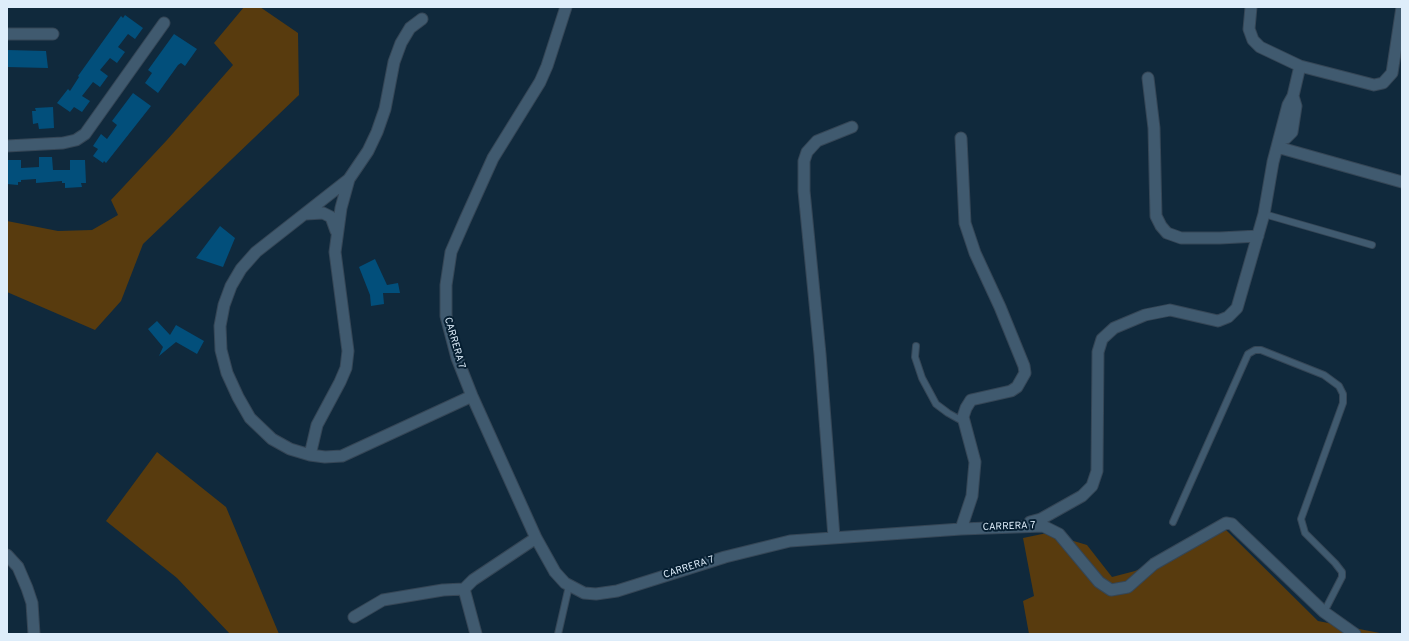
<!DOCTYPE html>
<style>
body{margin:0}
#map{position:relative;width:1409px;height:641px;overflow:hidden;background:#10293c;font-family:Overpass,sans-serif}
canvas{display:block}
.frame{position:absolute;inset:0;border:8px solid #deedfa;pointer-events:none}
</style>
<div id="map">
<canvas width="1409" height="641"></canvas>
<div class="frame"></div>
</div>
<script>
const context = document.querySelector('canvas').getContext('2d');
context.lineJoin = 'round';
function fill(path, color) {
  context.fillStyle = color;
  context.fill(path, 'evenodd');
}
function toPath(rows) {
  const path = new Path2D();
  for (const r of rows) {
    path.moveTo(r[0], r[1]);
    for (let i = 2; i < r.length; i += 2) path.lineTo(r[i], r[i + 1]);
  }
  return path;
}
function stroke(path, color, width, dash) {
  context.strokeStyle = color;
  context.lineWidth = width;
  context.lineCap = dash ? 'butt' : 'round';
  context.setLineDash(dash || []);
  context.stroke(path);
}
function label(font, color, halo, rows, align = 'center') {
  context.font = font + ' Overpass,sans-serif';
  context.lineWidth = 4;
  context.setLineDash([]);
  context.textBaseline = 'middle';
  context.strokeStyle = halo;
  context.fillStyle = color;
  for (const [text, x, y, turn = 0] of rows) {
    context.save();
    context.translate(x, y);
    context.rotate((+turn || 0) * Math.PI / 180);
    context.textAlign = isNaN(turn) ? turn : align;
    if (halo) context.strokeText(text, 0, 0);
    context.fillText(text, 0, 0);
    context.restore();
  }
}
fill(toPath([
 [244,7,260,7,298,33,299,95,143,244,121,301,95,330,7,292,7,221,58,231,92,230,118,215,111,200,167,140,233,65,214,43],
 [157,452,226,507,279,634,230,634,177,578,106,521],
 [1226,530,1318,621,1385,634,1029,634,1023,601,1034,596,1023,538,1047,533,1087,545,1112,577,1135,571]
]), '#583b0e');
fill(toPath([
 [125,15,143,28,135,39,128,34,118,47,125,52,117,63,110,58,100,70,108,76,100,87,93,82,82,96,90,101,82,112,74,107,70,112,57,103,68,89,70,91,79,77,78,76,121,16,123,18],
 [174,34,197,49,185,66,181,63,178,65,158,93,145,83,152,73,148,70],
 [7,50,46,51,48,68,7,67],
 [133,93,151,106,106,163,104,161,103,163,93,156,98,149,93,146,101,134,107,139,117,125,112,121],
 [53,107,54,128,39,129,38,123,33,124,32,111,36,111,35,108],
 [39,157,52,157,53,170,70,170,70,160,85,160,86,183,81,183,82,187,65,188,65,183,62,183,62,181,36,183,36,179,21,180,21,182,18,182,18,185,7,184,8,160,21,160,21,168,39,167],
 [220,226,235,238,223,267,196,258],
 [375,259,387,285,398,283,400,293,383,293,384,304,371,306,370,295,359,267],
 [157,321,170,335,176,325,204,341,197,354,176,342,159,356,163,347,148,329]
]), '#024f7b');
const service = toPath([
 [1264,214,1372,245],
 [916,346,915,357,922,378,936,404,948,413,964,422],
 [1173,522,1248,354,1255,350,1261,350,1324,375,1339,386,1343,394,1343,403,1301,519,1305,533,1335,563,1342,572,1342,577,1324,612],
 [558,634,569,586]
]);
const minor = toPath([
 [566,7,547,66,540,82,493,158,465,220,451,252,446,285,446,316,457,358,472,396,536,538,555,572,565,583,584,593,596,594,617,591,725,557,790,541,961,529,1043,526,1059,534,1099,582,1111,590,1128,587,1154,564,1226,523,1232,524,1237,529,1324,612,1355,634],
 [1251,7,1249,29,1253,40,1260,47,1300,66,1374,85,1383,83,1392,73,1402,7],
 [422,19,410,28,401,43,394,62,385,109,377,132,368,151,349,179,256,252,241,269,231,286,224,305,220,326,221,350,227,373,238,397,250,418,272,439,290,449,310,455,325,457,342,456,472,396],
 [7,34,53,34],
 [1148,78,1154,128,1156,216,1161,226,1167,233,1181,238,1220,238,1258,236],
 [961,138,965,223,975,253,1000,307,1024,366,1025,373,1017,387,1011,391,971,400,966,408,963,417,975,462,972,496,961,529],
 [1279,140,1286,138,1292,132,1296,106,1293,96],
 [7,146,63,143,76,140,85,134,164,23],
 [1277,147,1402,182],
 [306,214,323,213,331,217,336,231],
 [310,455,317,425,340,382,346,368,348,351,335,252,341,208,349,179],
 [1030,522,1041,519,1082,496,1092,486,1097,471,1098,352,1102,339,1114,328,1145,315,1170,310,1218,321,1228,317,1237,308,1264,214,1273,162,1288,105,1293,96,1300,66],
 [834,537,820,354,804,191,804,161,807,152,817,141,852,127],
 [7,555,18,567,27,588,32,603,34,634],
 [464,589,476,634],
 [354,617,383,600,443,590,464,589,473,580,536,538]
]);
stroke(service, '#354656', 8);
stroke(minor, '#354656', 13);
stroke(service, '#405a6f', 6);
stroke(minor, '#405a6f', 11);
label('10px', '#deedfa', '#061f32', [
 ["CARRERA 7",454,343,74],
 ["CARRERA 7",1009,527,-2],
 ["CARRERA 7",689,568,-18]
]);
</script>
